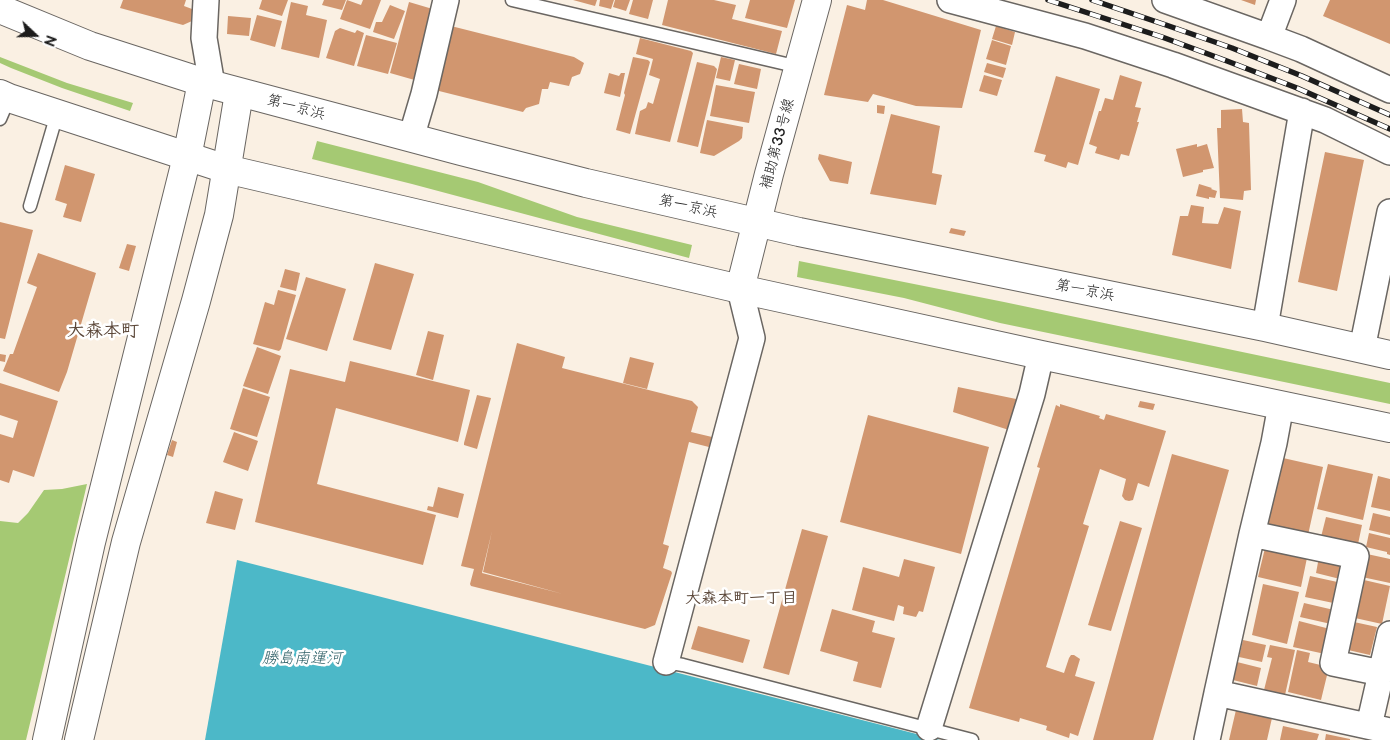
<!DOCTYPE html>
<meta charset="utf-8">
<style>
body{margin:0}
#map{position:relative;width:1390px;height:740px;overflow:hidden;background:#faf0e3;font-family:"Balsamiq Sans",sans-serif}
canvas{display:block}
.north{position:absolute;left:10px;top:10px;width:50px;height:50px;-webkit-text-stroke:4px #fff;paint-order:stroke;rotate:111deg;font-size:14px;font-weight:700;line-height:20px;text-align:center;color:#1c1c1c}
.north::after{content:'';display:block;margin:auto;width:18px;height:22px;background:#1c1c1c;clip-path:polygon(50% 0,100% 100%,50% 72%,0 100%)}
</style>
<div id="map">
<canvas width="1390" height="740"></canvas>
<div class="north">N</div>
</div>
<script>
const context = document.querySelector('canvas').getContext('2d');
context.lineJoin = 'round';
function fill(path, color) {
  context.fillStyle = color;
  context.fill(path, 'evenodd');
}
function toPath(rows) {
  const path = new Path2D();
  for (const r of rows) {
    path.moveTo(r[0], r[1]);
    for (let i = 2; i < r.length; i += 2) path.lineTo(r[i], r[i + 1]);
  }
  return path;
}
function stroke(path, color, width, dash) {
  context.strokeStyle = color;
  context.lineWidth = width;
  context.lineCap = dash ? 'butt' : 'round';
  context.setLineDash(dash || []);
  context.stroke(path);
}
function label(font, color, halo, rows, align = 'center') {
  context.font = font + ' "Balsamiq Sans","Klee One",sans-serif';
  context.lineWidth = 5;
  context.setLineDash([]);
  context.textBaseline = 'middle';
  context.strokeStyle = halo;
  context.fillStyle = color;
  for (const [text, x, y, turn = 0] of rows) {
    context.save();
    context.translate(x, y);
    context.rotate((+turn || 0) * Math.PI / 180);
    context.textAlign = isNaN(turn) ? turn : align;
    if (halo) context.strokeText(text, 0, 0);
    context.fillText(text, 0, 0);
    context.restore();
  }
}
fill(toPath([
 [0,57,67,83,133,103,130,111,62,88,11,68,0,63],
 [317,141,478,182,577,217,692,245,689,258,412,184,312,159],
 [799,261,1004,302,1390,383,1390,404,1000,323,904,298,797,277],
 [87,484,26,740,0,740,0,521,18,523,28,513,44,490,62,489]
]), '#a5c973');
fill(toPath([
 [237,560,940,740,205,740]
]), '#4cb8c8');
fill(toPath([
 [123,0,186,0,184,6,192,9,192,21,183,25,120,8],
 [262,0,288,0,282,16,259,9],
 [324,0,346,0,342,10,322,5],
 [347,0,361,5,363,0,381,0,370,29,340,19],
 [573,0,597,0,595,6],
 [600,0,614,0,611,9,599,6],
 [615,0,630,0,626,11,613,7],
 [633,0,653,0,648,19,629,14],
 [668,0,714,0,736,5,732,19,782,31,776,54,662,25],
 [750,0,795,0,787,28,745,18],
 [867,0,883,0,981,30,962,108,916,106,873,94,868,102,824,95,847,5,865,10],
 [1241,0,1256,0,1255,5],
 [1330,0,1390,0,1390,44,1323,16],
 [291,2,308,6,306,15,327,20,319,58,281,49],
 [409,2,436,10,418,81,390,73],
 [390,5,405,11,394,39,373,32,376,22,382,22],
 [257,15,282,21,275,47,250,40],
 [228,16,251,18,249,36,227,34],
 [451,26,574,57,584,63,580,74,572,77,569,86,550,82,548,89,542,89,539,104,526,108,523,112,435,90],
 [996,26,1015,32,1012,45,992,39],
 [340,28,355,33,357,30,364,33,354,66,326,58,335,31],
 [366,35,397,43,388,74,357,66],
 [640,38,691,51,693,53,670,142,635,134,640,111,646,108,648,102,653,104,660,79,649,75,653,59,636,54],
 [992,40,1011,46,1006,65,986,59],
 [633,57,648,60,650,62,630,134,616,130,625,95,624,93],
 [721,57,735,60,730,81,716,78],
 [697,62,714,66,717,69,698,147,677,142],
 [987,63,1006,68,1003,78,984,72],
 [739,64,761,69,757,89,734,84],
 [609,73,619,76,621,73,625,73,620,97,604,93],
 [984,75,1002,80,997,96,979,91],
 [1120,75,1142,82,1135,107,1141,108,1137,122,1139,122,1129,156,1121,154,1119,160,1095,153,1097,147,1089,144,1099,111,1101,111,1105,98,1113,100],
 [1056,76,1100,89,1078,165,1068,162,1066,168,1044,161,1046,155,1034,152],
 [716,85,755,92,749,123,710,116],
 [877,105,885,106,884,114,877,113],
 [1242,109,1243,122,1249,123,1251,190,1244,191,1243,200,1220,198,1217,128,1221,128,1221,110],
 [891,114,940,126,932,173,942,175,936,205,870,194],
 [707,120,743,127,742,138,739,141,714,156,700,153],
 [1197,144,1197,147,1207,144,1214,168,1203,170,1203,172,1183,177,1176,149],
 [1325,152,1364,160,1337,291,1298,282],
 [819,154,852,162,848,184,830,181,818,159],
 [65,165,95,174,81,222,63,217,67,204,55,200],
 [1199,184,1212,188,1211,189,1217,191,1215,198,1209,197,1209,199,1196,196],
 [1191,205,1204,207,1202,223,1218,224,1224,207,1241,211,1231,269,1172,255,1180,216,1188,216],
 [0,222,33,230,5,339,0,338],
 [951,228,966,231,964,236,949,233],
 [127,244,136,246,129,271,119,268],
 [38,253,96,273,67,372,59,392,3,371,10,354,13,354,37,287,27,283],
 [375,263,414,274,391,350,353,340,353,339],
 [285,269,300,273,296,291,280,287],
 [306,277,346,289,327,351,286,339],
 [278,290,296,295,281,349,279,351,253,344,265,302,274,305],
 [428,331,444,335,433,380,416,375],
 [517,343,565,357,562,368,692,401,698,407,691,432,712,437,709,447,689,442,663,544,669,546,663,568,671,571,672,573,655,625,645,629,471,586,470,584,474,569,461,566],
 [492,531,483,572,563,594,482,573],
 [257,347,281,356,268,394,243,386],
 [0,354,6,355,5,362,0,361],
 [630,357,654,363,647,389,623,383],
 [350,361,470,390,458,442,336,408,317,484,436,515,423,565,255,522,290,369,345,382],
 [0,383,58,401,34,477,13,470,9,483,0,480,0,434,13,438,18,421,0,415],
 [958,387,1021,400,1012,431,953,412],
 [243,388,270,397,257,437,230,429],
 [477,395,491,398,477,449,464,445,464,443],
 [1140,401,1155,404,1153,410,1138,407],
 [1060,404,1100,416,1099,418,1104,420,1106,414,1166,431,1149,487,1138,483,1133,500,1129,501,1125,500,1122,496,1126,479,1100,469,1083,524,1089,526,1046,667,1064,673,1069,658,1071,655,1074,655,1080,659,1075,676,1095,682,1078,736,1070,733,1069,738,1046,730,1047,726,1020,718,1019,722,969,708,1040,468,1037,467,1056,405,1060,407],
 [868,415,989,447,961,554,840,522],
 [234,432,258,441,248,471,223,462],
 [172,440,177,442,173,457,167,455],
 [1172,454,1229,470,1153,740,1093,740],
 [1283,458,1323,467,1308,535,1268,525],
 [1328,464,1373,474,1363,520,1317,509],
 [1378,476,1390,479,1390,511,1371,507],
 [438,487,464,494,458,518,427,510,428,506,433,507],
 [215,491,243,499,235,530,206,523],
 [1373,513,1390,517,1390,535,1369,530],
 [1326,517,1362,525,1357,549,1320,541],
 [1120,521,1142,528,1111,631,1088,625],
 [802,529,828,536,789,675,763,668],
 [1369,533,1390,538,1390,555,1387,554,1387,552,1366,547],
 [1266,544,1308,553,1301,587,1258,577],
 [1367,554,1390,559,1390,583,1362,577],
 [1319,557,1348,563,1344,580,1316,573],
 [904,559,935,567,923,612,919,611,916,617,903,614,904,607,898,605,894,621,852,610,863,567,899,577],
 [1310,576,1342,583,1338,604,1305,597],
 [1364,580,1390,586,1382,624,1355,618],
 [1263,584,1299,592,1287,644,1252,635],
 [1304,603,1334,610,1331,624,1300,617],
 [832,609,875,621,872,632,895,638,881,688,853,681,858,662,820,651],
 [1299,621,1330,629,1325,654,1293,647],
 [1354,622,1377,627,1370,655,1348,650],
 [698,626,750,640,743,663,691,649],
 [1243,640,1266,645,1262,662,1239,657],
 [1270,645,1295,650,1285,695,1264,690,1272,658,1267,657],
 [1297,650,1310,653,1308,662,1329,667,1321,700,1288,692],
 [1237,662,1261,668,1257,686,1233,680],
 [1236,710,1272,718,1267,740,1229,740],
 [1283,726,1319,734,1317,740,1280,740],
 [1326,734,1350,739,1350,740,1325,740]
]), '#d1966f');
const service = toPath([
 [512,0,799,67],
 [0,119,9,98],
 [30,206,57,114],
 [666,662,683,665,972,740]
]);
const minor = toPath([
 [206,0,204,38,212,85],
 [950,0,1085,36,1173,65,1325,120,1390,152],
 [1165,0,1269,37],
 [1283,0,1269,37,1301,49,1390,90],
 [411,138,424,94,446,0],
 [1265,327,1302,111],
 [1362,349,1390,212],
 [1281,405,1274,443,1252,534,1217,693,1390,731],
 [1252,534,1356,556,1333,663,1381,673],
 [666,662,752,338,740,289],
 [1369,726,1390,634],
 [929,728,1032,394,1041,355],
 [1207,740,1217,693]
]);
const tertiary = toPath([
 [740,289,769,174,817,0],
 [47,740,91,542,187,157,202,82],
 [79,740,126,542,196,301,219,215,239,93]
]);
const trunk = toPath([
 [0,9,90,46,202,82,461,151,586,183,799,232,1265,327,1390,355],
 [0,94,9,98,226,169,740,289,1041,355,1390,428]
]);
stroke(service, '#6a6662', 15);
stroke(minor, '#6a6662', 28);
stroke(tertiary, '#6a6662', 30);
stroke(trunk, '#6a6662', 30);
stroke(service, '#fff', 12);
stroke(minor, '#fff', 25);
stroke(tertiary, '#fff', 28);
stroke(trunk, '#fff', 28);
const rail = toPath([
 [1048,0,1162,37,1227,61,1297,88,1390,129],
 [1092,0,1166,25,1232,48,1302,76,1390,115]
]);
stroke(rail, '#1c1c1c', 5.5);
stroke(rail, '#fff', 4, [11]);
label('15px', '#1c1c1c', '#fff', [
 ["第一京浜",296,108,15],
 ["補助第33号線",778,144,-75],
 ["第一京浜",688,207,13],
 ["第一京浜",1085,291,11]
]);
label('bold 16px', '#5b4739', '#fff', [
 ["大森本町一丁目",741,599]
]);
label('italic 16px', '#326269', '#fff', [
 ["勝島南運河",302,659]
]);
label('bold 18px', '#5b4739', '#fff', [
 ["大森本町",103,331]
]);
</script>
